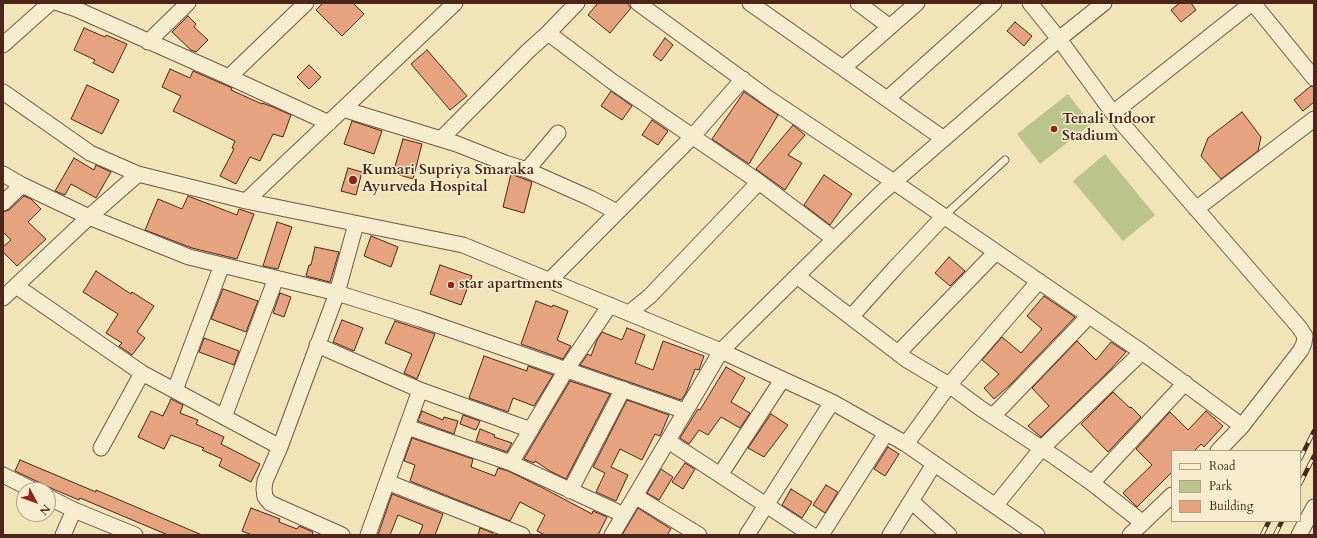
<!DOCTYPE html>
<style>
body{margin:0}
#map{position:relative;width:1317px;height:538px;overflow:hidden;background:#f1e4b8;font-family:Cardo,serif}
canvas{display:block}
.frame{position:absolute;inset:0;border:4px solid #4a2719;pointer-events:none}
.legend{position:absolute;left:1171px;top:450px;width:130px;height:72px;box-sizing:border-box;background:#f6edd1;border:1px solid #b19e87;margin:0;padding:5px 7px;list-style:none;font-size:12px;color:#4a2719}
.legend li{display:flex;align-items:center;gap:8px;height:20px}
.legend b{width:20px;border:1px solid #b19e87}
.north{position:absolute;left:16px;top:482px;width:40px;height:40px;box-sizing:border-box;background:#f6edd1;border:1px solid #b19e87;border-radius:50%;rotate:131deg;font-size:11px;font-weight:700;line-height:16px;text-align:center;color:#4a2719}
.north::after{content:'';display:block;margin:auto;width:14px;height:18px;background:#8f2418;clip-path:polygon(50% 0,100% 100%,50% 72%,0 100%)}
</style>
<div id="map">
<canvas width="1317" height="538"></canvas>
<div class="frame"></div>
<ul class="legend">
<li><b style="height:5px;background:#f6edd1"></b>Road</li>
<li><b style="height:11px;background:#bcc48d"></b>Park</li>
<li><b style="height:11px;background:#e5a37f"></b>Building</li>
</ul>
<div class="north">N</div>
</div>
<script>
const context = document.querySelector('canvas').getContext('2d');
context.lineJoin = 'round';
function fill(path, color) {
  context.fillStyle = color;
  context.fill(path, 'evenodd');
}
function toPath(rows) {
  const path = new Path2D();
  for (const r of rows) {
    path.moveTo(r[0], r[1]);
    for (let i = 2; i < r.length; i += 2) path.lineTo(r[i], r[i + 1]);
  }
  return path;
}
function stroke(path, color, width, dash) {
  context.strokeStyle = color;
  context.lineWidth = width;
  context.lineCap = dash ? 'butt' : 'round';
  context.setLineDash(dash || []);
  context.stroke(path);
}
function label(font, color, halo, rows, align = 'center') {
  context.font = font + ' Cardo,serif';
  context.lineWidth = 3;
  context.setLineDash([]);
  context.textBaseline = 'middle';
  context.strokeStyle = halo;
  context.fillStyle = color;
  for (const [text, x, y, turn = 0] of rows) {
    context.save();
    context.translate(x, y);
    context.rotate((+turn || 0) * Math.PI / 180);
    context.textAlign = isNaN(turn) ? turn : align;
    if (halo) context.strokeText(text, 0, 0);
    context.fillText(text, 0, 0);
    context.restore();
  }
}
fill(toPath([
 [1068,94,1091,124,1040,164,1017,134],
 [1105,154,1155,215,1123,241,1073,181]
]), '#bcc48d');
const building = toPath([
 [323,3,353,3,364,14,342,36,316,10,323,3],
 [598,3,627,3,631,8,610,33,588,15,598,3],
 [1180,3,1191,3,1196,10,1181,22,1171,10,1180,3],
 [188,16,196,24,194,27,208,40,196,52,191,50,172,32,188,16],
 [1015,22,1032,36,1024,46,1007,31,1015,22],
 [84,28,105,37,106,35,127,44,113,73,93,63,95,60,74,50,84,28],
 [665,38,673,45,661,61,653,55,665,38],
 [427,50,467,96,450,110,411,64,427,50],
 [309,65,321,77,309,89,297,77,309,65],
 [170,69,190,78,193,71,232,88,231,90,262,104,262,103,273,107,291,115,283,137,273,134,260,161,250,157,236,184,220,176,234,149,232,148,235,141,173,111,181,96,162,87,170,69],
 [87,85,119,100,102,134,71,119,87,85],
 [1311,86,1314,87,1314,102,1303,111,1294,100,1311,86],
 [611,91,632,106,622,120,601,106,611,91],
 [744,92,778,115,749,164,712,139,744,92],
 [1242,112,1261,137,1258,151,1221,179,1201,156,1208,138,1242,112],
 [652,120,668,131,658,145,642,135,652,120],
 [352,121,382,131,374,154,344,144,352,121],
 [793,125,805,135,788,155,802,163,785,190,756,169,793,125],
 [403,139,422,144,413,179,393,173,403,139],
 [74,158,94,170,96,165,111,172,96,198,71,184,65,195,55,191,74,158],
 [348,168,362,172,356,195,341,191,348,168],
 [511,174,532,182,524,213,503,207,511,174],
 [824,175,852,194,830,225,804,205,824,175],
 [24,196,31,199,41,209,28,222,46,239,17,266,3,252,3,247,11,240,3,232,3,212,9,210,24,196],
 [188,196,237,215,239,209,254,214,237,259,192,248,145,230,158,199,182,209,188,196],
 [277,222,292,227,278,269,263,266,277,222],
 [371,236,398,247,391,267,364,256,371,236],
 [315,247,339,252,330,282,306,276,309,265,311,265,315,247],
 [949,257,965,271,950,286,935,273,949,257],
 [440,265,472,276,461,305,430,294,440,265],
 [96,271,131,294,132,292,154,306,137,332,145,338,132,355,119,346,122,343,106,333,118,314,83,292,96,271],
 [223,289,258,301,246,332,211,319,223,289],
 [280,293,291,297,284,317,273,313,280,293],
 [1044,296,1075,317,1011,384,994,399,984,388,999,374,982,360,1002,337,1021,353,1042,329,1027,316,1044,296],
 [536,301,552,307,553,305,568,311,557,340,571,346,563,359,521,344,536,301],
 [342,320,363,328,354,351,333,342,342,320],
 [395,321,435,334,417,379,404,373,412,354,385,343,395,321],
 [627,328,645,335,635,363,653,370,663,341,704,356,699,370,695,369,686,393,681,400,580,365,588,354,591,356,597,340,602,332,622,340,627,328],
 [204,338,239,351,234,365,199,352,204,338],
 [1077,341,1096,360,1111,342,1126,352,1110,370,1041,437,1028,426,1049,406,1032,388,1077,341],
 [484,356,527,371,528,366,553,375,534,406,513,398,508,412,469,398,484,356],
 [726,367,745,378,731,402,750,413,740,428,721,417,708,435,699,430,689,444,680,438,698,409,700,410,726,367],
 [570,381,610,394,566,479,550,471,535,461,534,463,524,459,570,381],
 [1113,392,1130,408,1131,407,1141,417,1108,452,1081,424,1113,392],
 [171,399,183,405,180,413,198,420,196,424,224,437,221,444,260,464,251,482,219,466,222,459,202,450,204,448,171,435,164,449,138,437,151,411,163,416,171,399],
 [627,400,669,415,660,436,655,434,642,460,620,449,611,467,628,475,616,501,596,492,605,473,593,467,627,400],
 [422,411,443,420,444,417,458,421,454,434,418,421,422,411],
 [1206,411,1223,426,1204,447,1201,444,1194,451,1172,451,1172,472,1137,507,1123,493,1152,465,1136,449,1170,412,1188,430,1206,411],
 [771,414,788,425,764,457,748,448,771,414],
 [463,415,480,421,476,430,460,424,463,415],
 [480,429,495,435,494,437,512,443,507,452,476,441,480,429],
 [412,438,473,459,471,467,495,476,498,468,508,471,543,488,592,514,593,511,607,517,598,535,545,535,537,531,545,515,520,502,510,521,410,481,415,465,404,461,412,438],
 [888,447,899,454,885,476,874,469,888,447],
 [20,460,96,492,96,490,202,535,168,535,80,498,79,500,53,489,15,471,20,460],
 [685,463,695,469,683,489,672,482,685,463],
 [661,469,673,477,659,500,647,493,661,469],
 [826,485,838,492,825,513,813,505,826,485],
 [791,489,812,502,802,518,782,505,791,489],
 [392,494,443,514,435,535,419,535,423,525,398,515,390,535,378,535,392,494],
 [251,508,280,519,279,522,297,529,299,526,313,532,312,535,252,535,242,531,251,508],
 [638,508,671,529,667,535,622,535,638,508],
 [480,528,493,533,492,535,478,535,480,528]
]);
fill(building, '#e5a37f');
stroke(building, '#4a2719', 1);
const lane = toPath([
 [944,216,1005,160]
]);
const street = toPath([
 [58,3,76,9,229,77,329,123],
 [638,3,768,98,894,182,1142,352,1242,426],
 [750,3,944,139],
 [858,3,890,27],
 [1030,3,1059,39,1113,113,1299,327,1305,336,1304,343,1301,350,1242,426,1218,451],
 [1253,3,1314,78],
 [548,33,613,82,759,182,834,239],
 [148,42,188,3],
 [3,45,50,3],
 [843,68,917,3],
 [229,77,306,3],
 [3,92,90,153,138,174,246,201,463,245,721,351,832,402,906,444,1037,535],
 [887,99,994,3],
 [343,109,457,144,505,163,527,170,590,198,617,212],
 [1113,113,1252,3],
 [441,139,528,51,548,33,577,3],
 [527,170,558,133],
 [3,174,22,185,89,217,189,257,337,293,420,319,685,411],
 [246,201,455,3],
 [3,203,22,185],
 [1196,209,1314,119],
 [797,276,907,360,949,385,980,408,1055,457,1092,483,1143,523],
 [549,281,692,137,743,79],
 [16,286,142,373,280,447],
 [3,298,89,217,138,174],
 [629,313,650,296,759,182],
 [851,317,895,268,944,216],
 [317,345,420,390,531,430],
 [898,353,996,252],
 [175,390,222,265],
 [993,416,1089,316],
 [224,417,276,278],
 [407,427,511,463,624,515],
 [668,441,812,535],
 [906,444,949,385,1039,281],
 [101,448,142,373],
 [511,463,566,370,610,305],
 [3,475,33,490],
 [720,475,782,380],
 [387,482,522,535],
 [1092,483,1185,383],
 [570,491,623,389],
 [635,496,699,535],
 [48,497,74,510,135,535],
 [911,501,949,535],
 [995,506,1042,448,1142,352],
 [63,535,74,510],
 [342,535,270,503,265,497,264,489,265,481,280,447,337,293,356,224],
 [368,535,420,390],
 [612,535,721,351,880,194,1059,39,1104,3],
 [747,535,832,402],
 [821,535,886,433],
 [890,535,934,464],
 [1130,535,1172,495],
 [1299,535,1314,507]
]);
stroke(lane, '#745641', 9);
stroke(street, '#745641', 17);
stroke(lane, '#f6edd1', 7);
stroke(street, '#f6edd1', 15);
const rail = toPath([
 [1300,459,1314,431],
 [1300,484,1314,456],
 [1262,535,1269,521],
 [1275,535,1282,521]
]);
stroke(rail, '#4a2719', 4.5);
stroke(rail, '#f6edd1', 3, [9]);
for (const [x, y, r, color] of [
 [1054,129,4,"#8f2418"],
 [353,180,5,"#8f2418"],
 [451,285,4,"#8f2418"]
]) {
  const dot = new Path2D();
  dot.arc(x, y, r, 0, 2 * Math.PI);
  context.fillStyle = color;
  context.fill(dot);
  stroke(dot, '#f6edd1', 1.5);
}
label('bold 15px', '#4a2719', '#f6edd1', [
 ["Tenali Indoor",1062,120],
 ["Stadium",1062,137],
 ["Kumari Supriya Smaraka",362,171],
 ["Ayurveda Hospital",362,188],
 ["star apartments",459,285]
], 'left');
</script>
